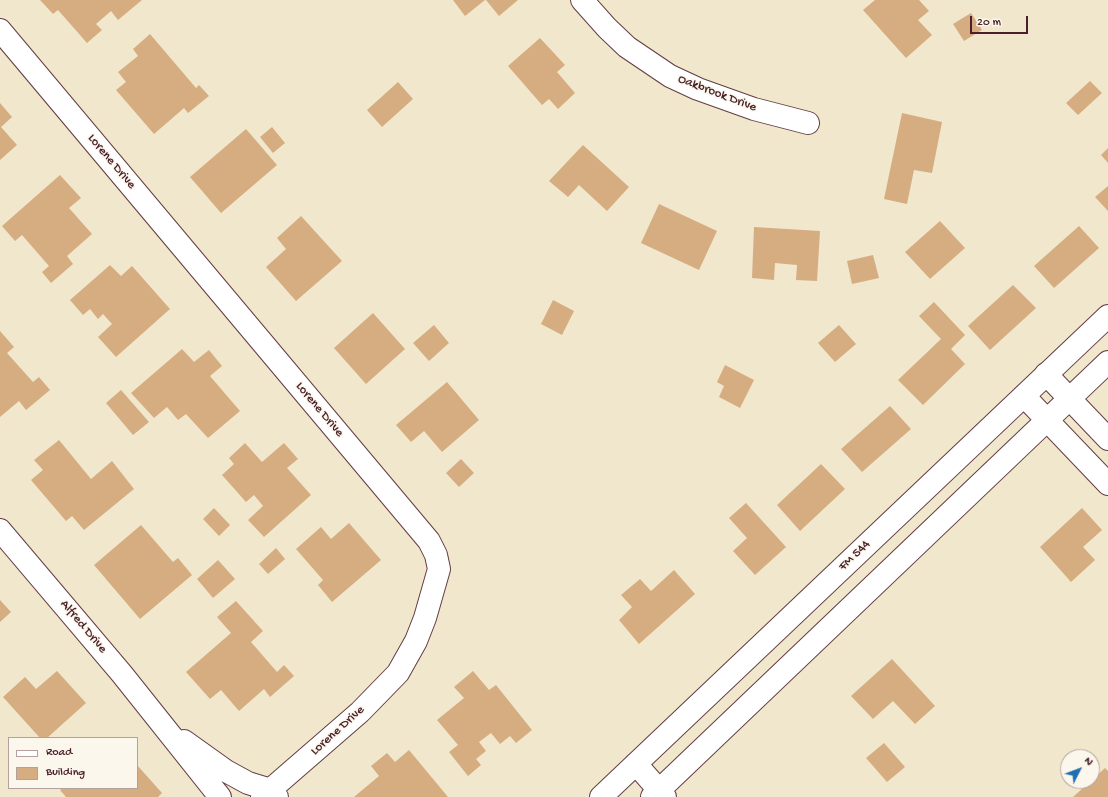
<!DOCTYPE html>
<style>
body{margin:0}
#map{position:relative;width:1108px;height:797px;overflow:hidden;background:#f1e7cc;font-family:"Gochi Hand",sans-serif}
canvas{display:block}
.legend{position:absolute;left:8px;top:737px;width:130px;height:52px;box-sizing:border-box;background:#fbf7ec;border:1px solid #b4a19f;margin:0;padding:5px 7px;list-style:none;font-size:12px;color:#4a1f2b}
.legend li{display:flex;align-items:center;gap:8px;height:20px}
.legend b{width:20px;border:1px solid #b4a19f}
.north{position:absolute;left:1060px;top:749px;width:40px;height:40px;box-sizing:border-box;background:#fbf7ec;border:1px solid #b4a19f;border-radius:50%;rotate:48deg;font-size:11px;font-weight:700;line-height:16px;text-align:center;color:#4a1f2b}
.north::after{content:'';display:block;margin:auto;width:14px;height:18px;background:#1f6fb2;clip-path:polygon(50% 0,100% 100%,50% 72%,0 100%)}
.scale{position:absolute;left:970px;top:16px;width:58px;height:18px;box-sizing:border-box;border:2px solid #4a1f2b;border-top:0;padding-left:5px;font-size:12px;line-height:14px;white-space:nowrap;color:#4a1f2b;-webkit-text-stroke:3px #fbf7ec;paint-order:stroke}
</style>
<div id="map">
<canvas width="1108" height="797"></canvas>
<ul class="legend">
<li><b style="height:5px;background:#fff"></b>Road</li>
<li><b style="height:11px;background:#d5ad81"></b>Building</li>
</ul>
<div class="north">N</div>
<div class="scale">20 m</div>
</div>
<script>
const context = document.querySelector('canvas').getContext('2d');
context.lineJoin = 'round';
function fill(path, color) {
  context.fillStyle = color;
  context.fill(path, 'evenodd');
}
function toPath(rows) {
  const path = new Path2D();
  for (const r of rows) {
    path.moveTo(r[0], r[1]);
    for (let i = 2; i < r.length; i += 2) path.lineTo(r[i], r[i + 1]);
  }
  return path;
}
function stroke(path, color, width, dash) {
  context.strokeStyle = color;
  context.lineWidth = width;
  context.lineCap = dash ? 'butt' : 'round';
  context.setLineDash(dash || []);
  context.stroke(path);
}
function label(font, color, halo, rows, align = 'center') {
  context.font = font + ' "Gochi Hand",sans-serif';
  context.lineWidth = 3;
  context.setLineDash([]);
  context.textBaseline = 'middle';
  context.strokeStyle = halo;
  context.fillStyle = color;
  for (const [text, x, y, turn = 0] of rows) {
    context.save();
    context.translate(x, y);
    context.rotate((+turn || 0) * Math.PI / 180);
    context.textAlign = isNaN(turn) ? turn : align;
    if (halo) context.strokeText(text, 0, 0);
    context.fillText(text, 0, 0);
    context.restore();
  }
}
fill(toPath([
 [40,0,142,0,118,20,111,11,96,24,102,30,87,43,58,10,53,14],
 [453,0,485,0,465,16],
 [486,0,518,0,499,16],
 [875,0,919,0,929,11,918,20,932,35,906,58,863,10],
 [971,13,982,30,964,41,953,24],
 [150,34,196,88,199,85,209,96,188,113,184,108,154,134,116,90,126,82,118,72,138,56,133,49],
 [540,38,565,65,557,72,575,93,558,109,549,99,542,105,508,66],
 [1090,81,1102,93,1078,115,1066,103],
 [398,82,413,99,382,127,367,110],
 [0,103,12,117,1,127,17,145,0,160],
 [902,113,942,122,932,173,914,170,907,204,884,199],
 [272,127,285,143,273,153,260,137],
 [246,129,277,165,221,213,190,177],
 [583,145,629,187,607,211,579,185,568,197,549,181],
 [1108,148,1108,163,1101,155],
 [60,175,81,198,69,208,92,234,67,256,73,264,51,283,42,272,49,266,22,235,15,241,2,226],
 [1108,186,1108,211,1095,197],
 [659,204,717,231,699,270,641,243],
 [301,216,342,261,296,301,266,267,286,249,277,238],
 [940,221,965,248,930,279,905,252],
 [1079,226,1099,248,1054,288,1034,266],
 [754,227,820,231,817,281,796,280,797,265,775,263,774,280,752,278],
 [873,255,879,278,852,284,847,261],
 [110,265,121,276,132,266,170,309,116,357,98,337,112,324,103,314,98,319,90,309,83,315,70,300],
 [1013,285,1036,308,990,350,968,326],
 [553,300,574,311,562,335,541,324],
 [934,302,965,335,951,349,965,364,923,405,898,380,941,339,919,316],
 [373,313,405,349,366,384,334,348],
 [434,325,449,343,429,361,413,343],
 [839,325,856,344,835,362,818,343],
 [0,331,14,347,7,353,33,382,39,377,50,390,26,410,19,401,0,417],
 [182,349,194,362,209,350,222,366,210,376,240,411,208,438,186,414,178,420,167,407,154,418,131,393],
 [725,365,754,380,740,408,719,397,724,386,717,382],
 [447,382,479,420,442,452,424,431,411,442,396,425],
 [121,390,149,422,133,435,106,403],
 [890,406,911,429,862,472,841,449],
 [59,440,91,479,112,461,134,489,84,530,72,516,66,521,31,480,43,470,34,460],
 [245,443,262,462,284,443,298,459,287,468,311,495,264,537,248,520,263,506,254,495,246,502,222,475,234,464,229,458],
 [461,459,474,473,459,487,446,473],
 [821,464,845,489,800,531,777,505],
 [746,503,786,547,755,575,733,551,747,538,729,518],
 [214,508,230,525,219,536,203,519],
 [1082,508,1102,530,1083,547,1095,560,1071,582,1040,547],
 [349,523,381,560,332,602,318,585,323,580,296,549,321,527,331,539],
 [141,525,173,562,178,558,192,575,140,619,94,565],
 [276,548,285,559,268,574,259,564],
 [218,560,235,579,213,598,197,579],
 [674,570,695,594,639,644,619,620,632,607,621,595,640,579,651,591],
 [0,600,11,612,0,622],
 [236,601,263,631,251,642,277,672,284,665,294,676,270,697,264,689,239,711,221,690,210,699,186,672,231,633,217,617],
 [892,659,935,706,915,724,893,701,873,719,851,696],
 [57,671,86,703,47,738,40,738,3,697,25,677,36,689],
 [473,671,489,690,496,685,532,730,516,743,510,736,500,744,491,733,479,742,486,751,476,759,481,765,468,776,449,752,458,745,437,720,464,698,454,687],
 [884,743,905,767,887,782,866,758],
 [409,750,448,797,354,797,379,776,371,766,387,753,395,762],
 [137,765,162,793,158,797,66,797,60,790,63,788,137,788],
 [1105,768,1108,771,1108,797,1073,797]
]), '#d5ad81');
const minor = toPath([
 [582,0,607,28,627,47,670,76,698,89,754,109,808,123],
 [0,30,429,541,436,555,439,569,425,618,416,641,398,673,360,712,262,797],
 [1046,374,1108,439],
 [1024,396,1108,484],
 [0,530,122,674,220,797],
 [184,741,226,771,248,783,271,790,277,797],
 [636,764,665,797]
]);
const major = toPath([
 [601,797,1108,316],
 [652,797,1108,362]
]);
stroke(minor, '#633d43', 24);
stroke(major, '#633d43', 24);
stroke(minor, '#fff', 22);
stroke(major, '#fff', 22);
label('13px', '#4a1f2b', '#fbf7ec', [
 ["Oakbrook Drive",717,94,21],
 ["Lorene Drive",111,162,50],
 ["Lorene Drive",319,410,50],
 ["FM 544",855,556,-44],
 ["Alfred Drive",83,627,50],
 ["Lorene Drive",338,731,-42]
]);
</script>
